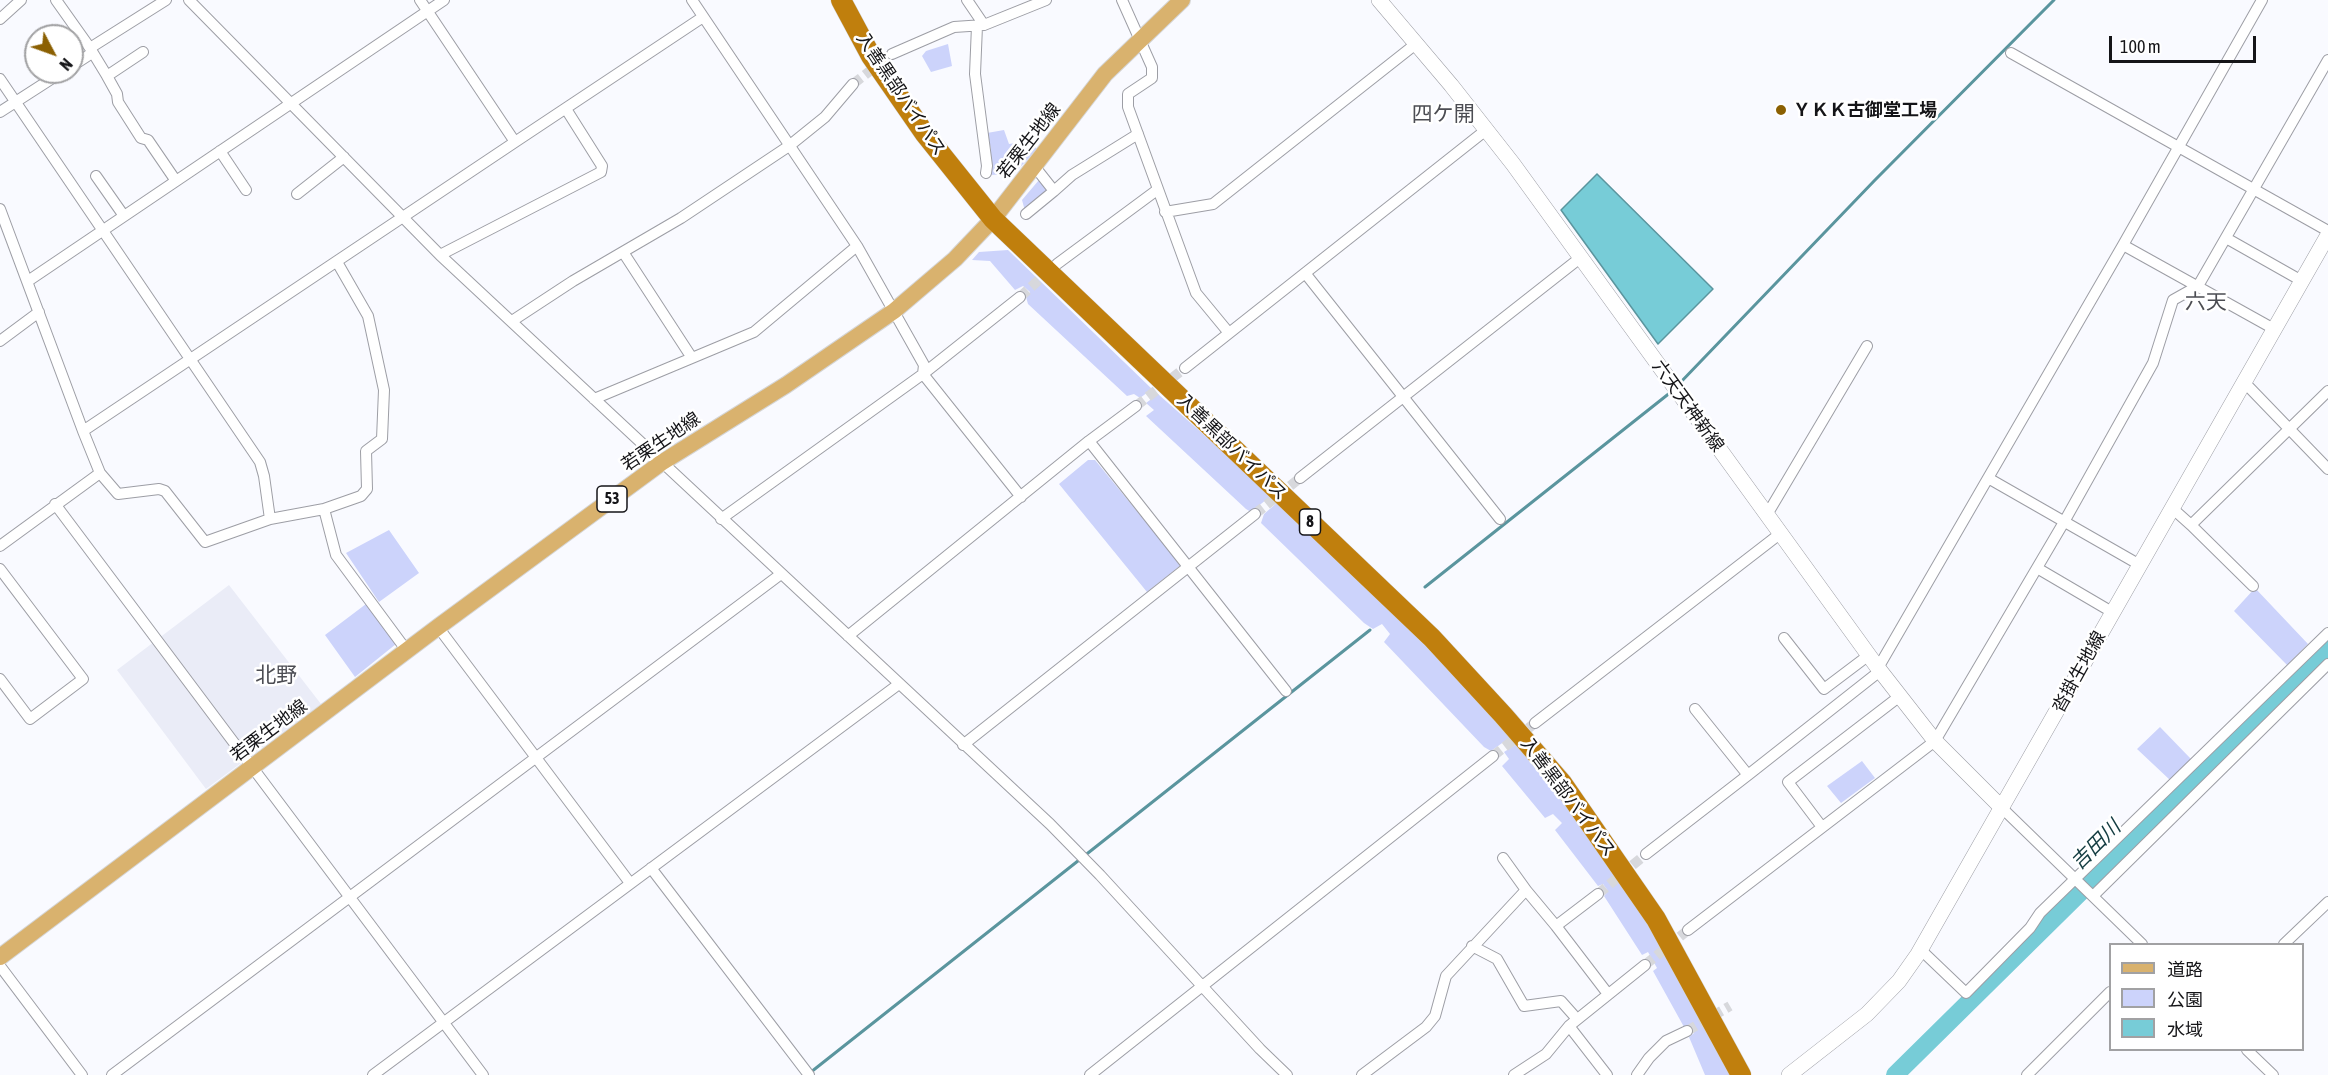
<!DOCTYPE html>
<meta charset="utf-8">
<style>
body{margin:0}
#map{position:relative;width:2328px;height:1075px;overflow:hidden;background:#f9faff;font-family:"Asap Condensed","Noto Sans JP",sans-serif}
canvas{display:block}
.legend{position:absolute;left:2109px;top:943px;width:195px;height:108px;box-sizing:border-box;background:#fff;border:2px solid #a1a1a3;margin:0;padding:8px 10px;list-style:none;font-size:18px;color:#151518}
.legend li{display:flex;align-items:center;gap:12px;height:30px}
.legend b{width:30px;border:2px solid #a1a1a3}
.north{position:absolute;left:24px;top:24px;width:60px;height:60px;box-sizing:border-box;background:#fff;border:2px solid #a1a1a3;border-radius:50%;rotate:131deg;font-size:16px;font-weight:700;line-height:24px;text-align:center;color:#151518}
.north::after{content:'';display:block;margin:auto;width:21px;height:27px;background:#8b6002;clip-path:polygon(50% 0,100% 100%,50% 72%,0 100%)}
.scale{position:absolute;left:2109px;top:36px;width:147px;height:27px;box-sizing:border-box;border:3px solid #151518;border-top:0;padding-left:8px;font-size:18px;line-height:21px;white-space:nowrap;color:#151518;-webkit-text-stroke:4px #fff;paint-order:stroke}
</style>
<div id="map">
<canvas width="2328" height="1075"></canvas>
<ul class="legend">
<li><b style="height:8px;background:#d9b26e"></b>道路</li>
<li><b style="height:16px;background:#ccd3fb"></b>公園</li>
<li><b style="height:16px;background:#77ccd7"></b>水域</li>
</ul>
<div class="north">N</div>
<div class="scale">100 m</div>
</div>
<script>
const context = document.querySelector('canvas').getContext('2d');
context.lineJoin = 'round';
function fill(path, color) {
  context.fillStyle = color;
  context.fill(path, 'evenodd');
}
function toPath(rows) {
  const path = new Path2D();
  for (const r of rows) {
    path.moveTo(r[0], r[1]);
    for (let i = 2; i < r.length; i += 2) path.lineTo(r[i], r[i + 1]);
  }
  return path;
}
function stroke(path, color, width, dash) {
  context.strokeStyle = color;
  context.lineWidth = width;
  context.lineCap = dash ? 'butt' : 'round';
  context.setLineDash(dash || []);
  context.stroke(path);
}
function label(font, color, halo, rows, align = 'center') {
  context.font = font + ' "Asap Condensed","Noto Sans JP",sans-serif';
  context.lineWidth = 5;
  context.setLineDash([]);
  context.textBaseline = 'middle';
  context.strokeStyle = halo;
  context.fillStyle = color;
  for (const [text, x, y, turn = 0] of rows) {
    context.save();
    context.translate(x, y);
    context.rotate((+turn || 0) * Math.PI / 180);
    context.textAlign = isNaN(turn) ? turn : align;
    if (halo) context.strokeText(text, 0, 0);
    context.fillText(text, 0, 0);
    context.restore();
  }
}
fill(toPath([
 [229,585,321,704,206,789,117,670]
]), '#eaecf7');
fill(toPath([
 [948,44,952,66,931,72,922,56,926,51],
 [1004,130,1009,144,1029,141,1037,149,1014,174,989,175,991,149,987,133],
 [1039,180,1048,191,1025,211,1022,200],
 [1008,250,1152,389,1140,398,1134,394,1127,396,1028,304,1026,297,1030,292,1023,286,1015,290,990,261,972,260,979,252],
 [1158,394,1272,495,1251,512,1246,509,1146,416,1154,410,1146,403],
 [1088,460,1095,460,1181,565,1147,592,1059,484],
 [1279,501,1459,679,1512,736,1491,751,1484,747,1384,642,1390,634,1382,624,1373,629,1364,623,1261,523,1264,514],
 [389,530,419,573,379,602,346,553],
 [2255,588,2308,644,2287,665,2234,611],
 [366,604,396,644,355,677,325,635],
 [2160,727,2191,759,2170,780,2137,749],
 [1518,743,1563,798,1652,928,1732,1075,1705,1075,1689,1037,1694,1033,1690,1025,1684,1027,1653,971,1657,968,1648,952,1642,955,1604,896,1608,891,1603,884,1598,886,1555,830,1562,823,1553,814,1545,818,1502,766,1509,759,1504,752],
 [1862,761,1875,778,1841,803,1827,786]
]), '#ccd3fb');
const water = toPath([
 [1597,174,1713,289,1658,344,1561,210,1597,174]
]);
fill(water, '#77ccd7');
stroke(water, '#5a959e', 1.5);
stroke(toPath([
 [1678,385,1875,180,2054,0],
 [1425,587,1671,392],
 [811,1072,1370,630]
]), '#5a959e', 3);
stroke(toPath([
 [1895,1075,2328,648]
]), '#77ccd7', 18);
stroke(toPath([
 [853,84,892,54],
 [1020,297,1050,270],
 [1136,406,1185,368],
 [1255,514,1300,478],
 [1493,756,1535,723],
 [1598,894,1646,854],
 [1645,965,1688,930],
 [1687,1031,1730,1006]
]), '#d7d8dc', 10, [10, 5]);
const street = toPath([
 [56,0,90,48,107,76,143,52],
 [189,0,440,255,1050,824,1100,875,1260,1049,1287,1075],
 [692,0,857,246,924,365,923,374,1021,497],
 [967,0,984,25],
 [1122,0,1152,67,1152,78,1128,94,1128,107,1196,293,1229,333],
 [0,19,21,0],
 [977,26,975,74,987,166,986,173],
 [90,48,166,0],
 [2011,53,2328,231],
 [892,54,954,27,984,25,1046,0],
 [72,66,92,53],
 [107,76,117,94,118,102,141,138,148,140,176,181],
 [0,79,260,462,264,476,270,519],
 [0,112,62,72],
 [515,142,703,17],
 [220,151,246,190],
 [1035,167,1054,191,1072,175,1138,134],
 [96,176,124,216],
 [297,194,344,157],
 [0,209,83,431],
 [1165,212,1213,204,1417,43],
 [1026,214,1054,191],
 [2226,238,2302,281],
 [2123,245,2274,329],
 [623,252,692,358,754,332,857,246],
 [440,255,601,172,602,166,566,109],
 [1057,264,1157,190],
 [1305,273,1500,519],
 [28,281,444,0],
 [512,321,573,281,681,218,789,146,825,117,853,84],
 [0,341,39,312],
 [1185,368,1486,130],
 [2244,382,2328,469],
 [594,399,692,358],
 [1089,441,1286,691],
 [1300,478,1580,258],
 [1988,478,2140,565],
 [55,504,483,1075],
 [2172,508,2191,525,2328,391],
 [324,509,361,496,367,489,366,451,382,439,384,390,368,316,337,262],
 [1768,513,1867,346],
 [721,519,923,374,1020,297],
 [2191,525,2253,586],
 [0,546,100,473],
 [2037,568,2112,612],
 [0,569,83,679,30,719,0,679],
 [438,627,630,883],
 [848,636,1089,441,1136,406],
 [1784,638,1824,689,1869,655],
 [407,651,336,555,324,509,270,519,205,542,165,491,159,489,118,494,100,473,83,431,515,142,420,0],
 [1878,668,2123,245,2262,0],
 [1535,723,1781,533],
 [963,745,1255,514],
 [1748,775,1880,671],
 [2002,808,2142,944],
 [1822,827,1788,782,1900,696],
 [1646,854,1748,775,1695,709],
 [651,868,809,1075],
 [1526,890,1556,926,1598,894],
 [2093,896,2328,664],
 [1556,926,1608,994],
 [1688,930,1935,741,2064,522,2153,363,2173,300,2198,286,2328,60],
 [2284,944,2328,902],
 [1472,946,1497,959,1524,1006,1561,1001,1577,1019],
 [1921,950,1966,993,2030,928,2040,913,2328,633],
 [0,966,82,1075],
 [1569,1026,1607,1075],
 [2247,1050,2273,1075],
 [112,1075,781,574],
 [373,1075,899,684],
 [1090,1075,1493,756],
 [1362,1075,1426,1027,1435,1016,1446,976,1526,890,1503,858],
 [1514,1075,1546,1054,1569,1026,1645,965],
 [1637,1075,1649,1058,1666,1041,1687,1031],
 [2027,1075,2110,992]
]);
const secondary = toPath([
 [1379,0,1451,85,1513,164,1878,668,1935,741,2002,808],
 [1789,1075,1867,1014,1899,981,1918,954,2328,235]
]);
const primary = toPath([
 [0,957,438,627,661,463,786,385,894,311,955,259,993,219,1105,74,1182,0]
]);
const highway = toPath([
 [841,0,871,56,925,134,993,219,1432,638,1503,715,1562,783,1656,919,1741,1075]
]);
stroke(street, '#9d9ea5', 12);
stroke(secondary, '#9d9ea5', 16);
stroke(primary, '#d5d5d5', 18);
stroke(highway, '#d5d5d5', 21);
stroke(street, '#fff', 10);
stroke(secondary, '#fff', 15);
stroke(primary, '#d9b26e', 16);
stroke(highway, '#c07f0d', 20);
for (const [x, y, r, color] of [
 [1781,110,6,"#8b6002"]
]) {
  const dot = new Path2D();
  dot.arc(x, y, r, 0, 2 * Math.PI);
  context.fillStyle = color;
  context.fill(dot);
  stroke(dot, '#fff', 2);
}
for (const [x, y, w] of [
 [612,499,30],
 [1310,522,21]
]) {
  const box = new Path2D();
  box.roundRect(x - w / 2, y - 13, w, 26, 4.5);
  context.fillStyle = '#fff';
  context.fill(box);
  stroke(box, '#151518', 1.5);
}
label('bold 16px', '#151518', null, [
 ["53",612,499],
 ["8",1310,522]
]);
label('18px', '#151518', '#fff', [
 ["入善黒部バイパス",901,94,56],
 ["若栗生地線",1029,141,-52],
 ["六天天神新線",1688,406,54],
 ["若栗生地線",661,442,-34],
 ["入善黒部バイパス",1232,447,44],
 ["沓掛生地線",2079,672,-61],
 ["若栗生地線",269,731,-37],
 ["入善黒部バイパス",1568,797,53]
]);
label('bold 18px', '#151518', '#fff', [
 ["ＹＫＫ古御堂工場",1793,110]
], 'left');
label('italic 20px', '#133c41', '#fff', [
 ["吉田川",2096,845,-45]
]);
label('21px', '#4c4d53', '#fff', [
 ["四ケ開",1443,114],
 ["六天",2206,302],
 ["北野",276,675]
]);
</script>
